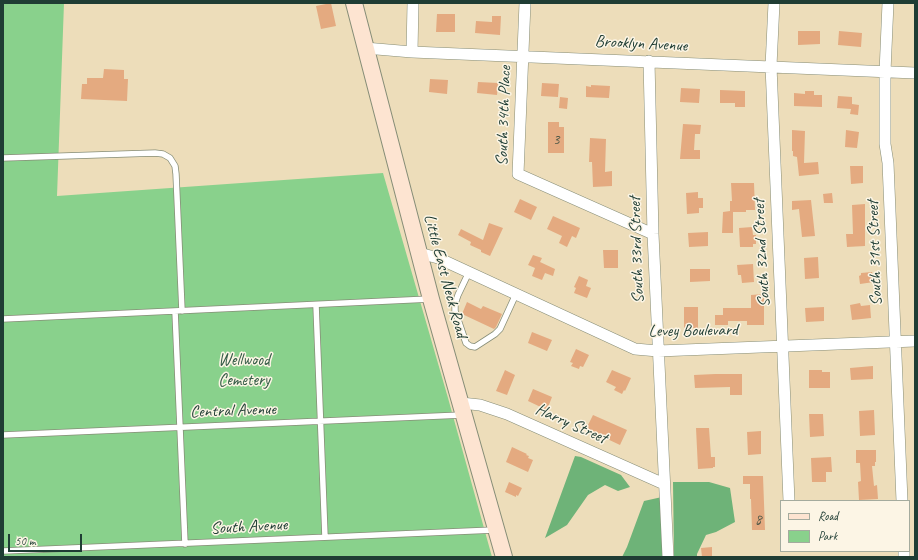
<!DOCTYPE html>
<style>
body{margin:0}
#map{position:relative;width:918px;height:560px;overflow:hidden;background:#edddba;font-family:Caveat,sans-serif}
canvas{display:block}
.frame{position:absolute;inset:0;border:4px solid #1f3d34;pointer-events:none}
.legend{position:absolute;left:780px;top:500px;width:130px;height:52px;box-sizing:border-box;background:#fcf5e5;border:1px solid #a4ab9e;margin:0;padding:5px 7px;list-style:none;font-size:12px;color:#1f3d34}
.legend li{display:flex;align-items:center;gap:8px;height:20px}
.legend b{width:20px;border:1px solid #a4ab9e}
.scale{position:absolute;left:8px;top:534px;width:74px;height:18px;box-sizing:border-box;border:2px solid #1f3d34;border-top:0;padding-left:5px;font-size:12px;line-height:14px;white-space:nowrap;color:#1f3d34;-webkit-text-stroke:3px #fcf5e5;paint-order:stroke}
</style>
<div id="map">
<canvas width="918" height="560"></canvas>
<div class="frame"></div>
<ul class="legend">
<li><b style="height:5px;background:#fde4d1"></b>Road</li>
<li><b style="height:11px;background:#89d18c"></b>Park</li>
</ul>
<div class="scale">50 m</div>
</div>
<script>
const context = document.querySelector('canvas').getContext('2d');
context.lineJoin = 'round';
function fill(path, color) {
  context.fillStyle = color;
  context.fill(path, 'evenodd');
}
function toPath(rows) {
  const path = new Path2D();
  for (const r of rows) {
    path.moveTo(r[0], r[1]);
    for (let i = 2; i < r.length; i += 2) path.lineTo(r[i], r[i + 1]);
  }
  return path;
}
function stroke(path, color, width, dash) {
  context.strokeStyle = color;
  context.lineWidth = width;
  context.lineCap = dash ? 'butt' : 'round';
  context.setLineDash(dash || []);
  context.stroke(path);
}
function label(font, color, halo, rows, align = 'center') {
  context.font = font + ' Caveat,sans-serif';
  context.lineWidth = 3;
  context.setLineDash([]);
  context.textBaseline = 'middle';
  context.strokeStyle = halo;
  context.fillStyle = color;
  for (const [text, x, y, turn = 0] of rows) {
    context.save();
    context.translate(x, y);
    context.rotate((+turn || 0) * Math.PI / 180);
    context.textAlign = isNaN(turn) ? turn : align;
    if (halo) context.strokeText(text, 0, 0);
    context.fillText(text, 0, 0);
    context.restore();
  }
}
fill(toPath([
 [3,3,64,3,57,196,383,173,448,398,492,557,3,557]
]), '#89d18c');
fill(toPath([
 [575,456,581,457,621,475,630,487,618,491,605,485,588,495,567,525,545,538],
 [673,482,709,482,730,488,735,522,716,532,706,535,697,554,697,557,674,557],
 [662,497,663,557,622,557,627,547,644,501]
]), '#6eb378');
fill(toPath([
 [331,3,336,26,321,29,316,6],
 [437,14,455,14,455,32,436,32],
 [492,16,501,16,500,35,475,33,476,21,492,22],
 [798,31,820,31,820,44,798,45],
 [839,31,862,33,861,47,838,45],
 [104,69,124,70,124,79,128,79,127,101,81,99,82,84,87,84,87,78,103,78],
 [430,79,448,80,447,94,429,92],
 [478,82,498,83,497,95,477,93],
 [542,83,559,84,558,97,541,96],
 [591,85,610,86,609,98,586,97,586,86,591,87],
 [681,88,700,89,699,103,680,102],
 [720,90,745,91,745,107,735,107,735,103,720,103],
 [805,91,814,91,814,95,822,95,822,107,794,106,794,93,805,94],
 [838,96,852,97,852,104,859,105,858,115,850,114,851,109,837,108],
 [560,97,568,98,567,109,559,108],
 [548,122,559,122,559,127,564,127,564,153,548,153],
 [683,124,701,125,700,134,695,134,694,150,700,150,700,159,680,159],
 [792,130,805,131,804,163,818,162,819,174,799,176,797,157,793,156,793,151,792,151],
 [846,130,859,132,857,148,845,147],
 [590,138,606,139,605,172,612,171,612,186,593,187,592,162,589,162],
 [850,166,863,166,863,183,851,184],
 [731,183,754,183,755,210,746,210,746,212,733,212,733,233,722,233,723,212,730,211,730,201,732,201],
 [698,192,698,198,703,198,703,208,699,208,699,213,687,214,686,193],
 [832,193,833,203,824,203,823,194],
 [520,199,537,207,531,220,514,212],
 [811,200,815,236,802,237,799,209,792,210,792,201],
 [865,204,865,246,847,247,846,234,853,234,852,205],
 [553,216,580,228,576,238,572,236,567,247,559,243,562,236,547,229],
 [489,223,503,228,490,256,481,252,481,250,470,245,471,242,458,235,461,229,483,240],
 [752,227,753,235,756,235,756,244,753,244,753,247,740,247,739,228],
 [708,232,708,246,689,247,688,233],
 [603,250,618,250,618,268,604,268],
 [533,255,542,258,540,262,555,269,553,276,545,273,542,280,532,276,535,268,528,265],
 [818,257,819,278,805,279,804,258],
 [753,264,754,282,742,283,741,275,738,275,737,265],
 [690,269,710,269,710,281,690,282],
 [872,272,874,282,860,284,859,276,861,275,861,273],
 [579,276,588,280,586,286,591,288,587,298,574,293,576,288,574,287],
 [764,294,764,325,747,325,747,321,728,321,728,325,715,325,715,315,723,315,723,308,751,308,751,295],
 [467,302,481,309,483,306,502,314,496,327,494,329,462,314],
 [860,303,861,306,870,305,871,318,852,320,850,305],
 [684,307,698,307,698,328,684,328],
 [824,307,824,321,806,322,805,308],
 [532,332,552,340,547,351,528,343],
 [576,349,589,355,583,367,580,366,579,369,571,366,573,363,570,362],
 [873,366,873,379,851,380,850,368],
 [505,370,515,375,507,395,496,391],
 [612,370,631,378,625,391,624,390,622,394,614,390,616,387,606,382],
 [809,370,822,370,822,372,830,372,830,388,809,388],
 [715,374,742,374,742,395,730,395,730,387,695,388,694,375],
 [533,389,552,397,547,410,528,401],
 [874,410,875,435,860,436,859,411],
 [809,414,823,414,824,436,810,437],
 [593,415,627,430,620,445,586,429],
 [696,428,709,428,711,457,715,457,715,467,713,467,713,468,698,469],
 [761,431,761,454,748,455,747,432],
 [512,447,527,454,526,455,529,456,528,458,533,460,528,472,506,462],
 [856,450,876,450,876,462,875,462,875,466,872,466,874,486,877,485,878,499,859,500,858,482,861,481,860,463,856,463],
 [831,457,832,472,826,472,826,482,812,482,811,458],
 [743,476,763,476,765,530,752,530,751,499,750,499,750,484,743,484],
 [509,482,522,488,518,496,516,495,516,497,505,492],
 [712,547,712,557,702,557,701,548]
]), '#e4aa80');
const service = toPath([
 [3,158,155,153,163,154,170,158,175,166,176,174,182,311],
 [469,272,458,295,455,304,455,311,466,343,470,346,475,347,495,334,500,329,516,294],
 [316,305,325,537],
 [175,311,185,544],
 [3,319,430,299],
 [3,435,462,415],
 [3,551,494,530]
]);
const minor = toPath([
 [525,3,518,174,653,234],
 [774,3,771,66,789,501],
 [888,3,885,72,885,144,888,163,902,501],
 [365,48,412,52,915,73],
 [412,52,413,3],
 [649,61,653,234,668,557],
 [419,253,438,258,635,349,658,351,915,341],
 [461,403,480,405,507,414,664,484],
 [904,551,904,557]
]);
const secondary = toPath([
 [354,3,431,299,504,557]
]);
stroke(service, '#868d77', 7);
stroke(minor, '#868d77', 12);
stroke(secondary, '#868d77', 18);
stroke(service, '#fff', 5.5);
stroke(minor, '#fff', 11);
stroke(secondary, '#fde4d1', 16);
label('15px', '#505847', null, [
 ["3",556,140],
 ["8",758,520]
]);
label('17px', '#1f3d34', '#fcf5e5', [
 ["Brooklyn Avenue",641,44,3],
 ["South 34th Place",504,116,-88],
 ["South 33rd Street",637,250,-92],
 ["South 32nd Street",762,253,-93],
 ["South 31st Street",875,253,-92],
 ["Little East Neck Road",445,276,75],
 ["Levey Boulevard",693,331,-1],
 ["Central Avenue",233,411,-2],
 ["Harry Street",571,424,24],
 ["South Avenue",249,527,-3]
]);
label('17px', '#345b46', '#fcf5e5', [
 ["Wellwood",244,361],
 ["Cemetery",244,381]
]);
</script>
